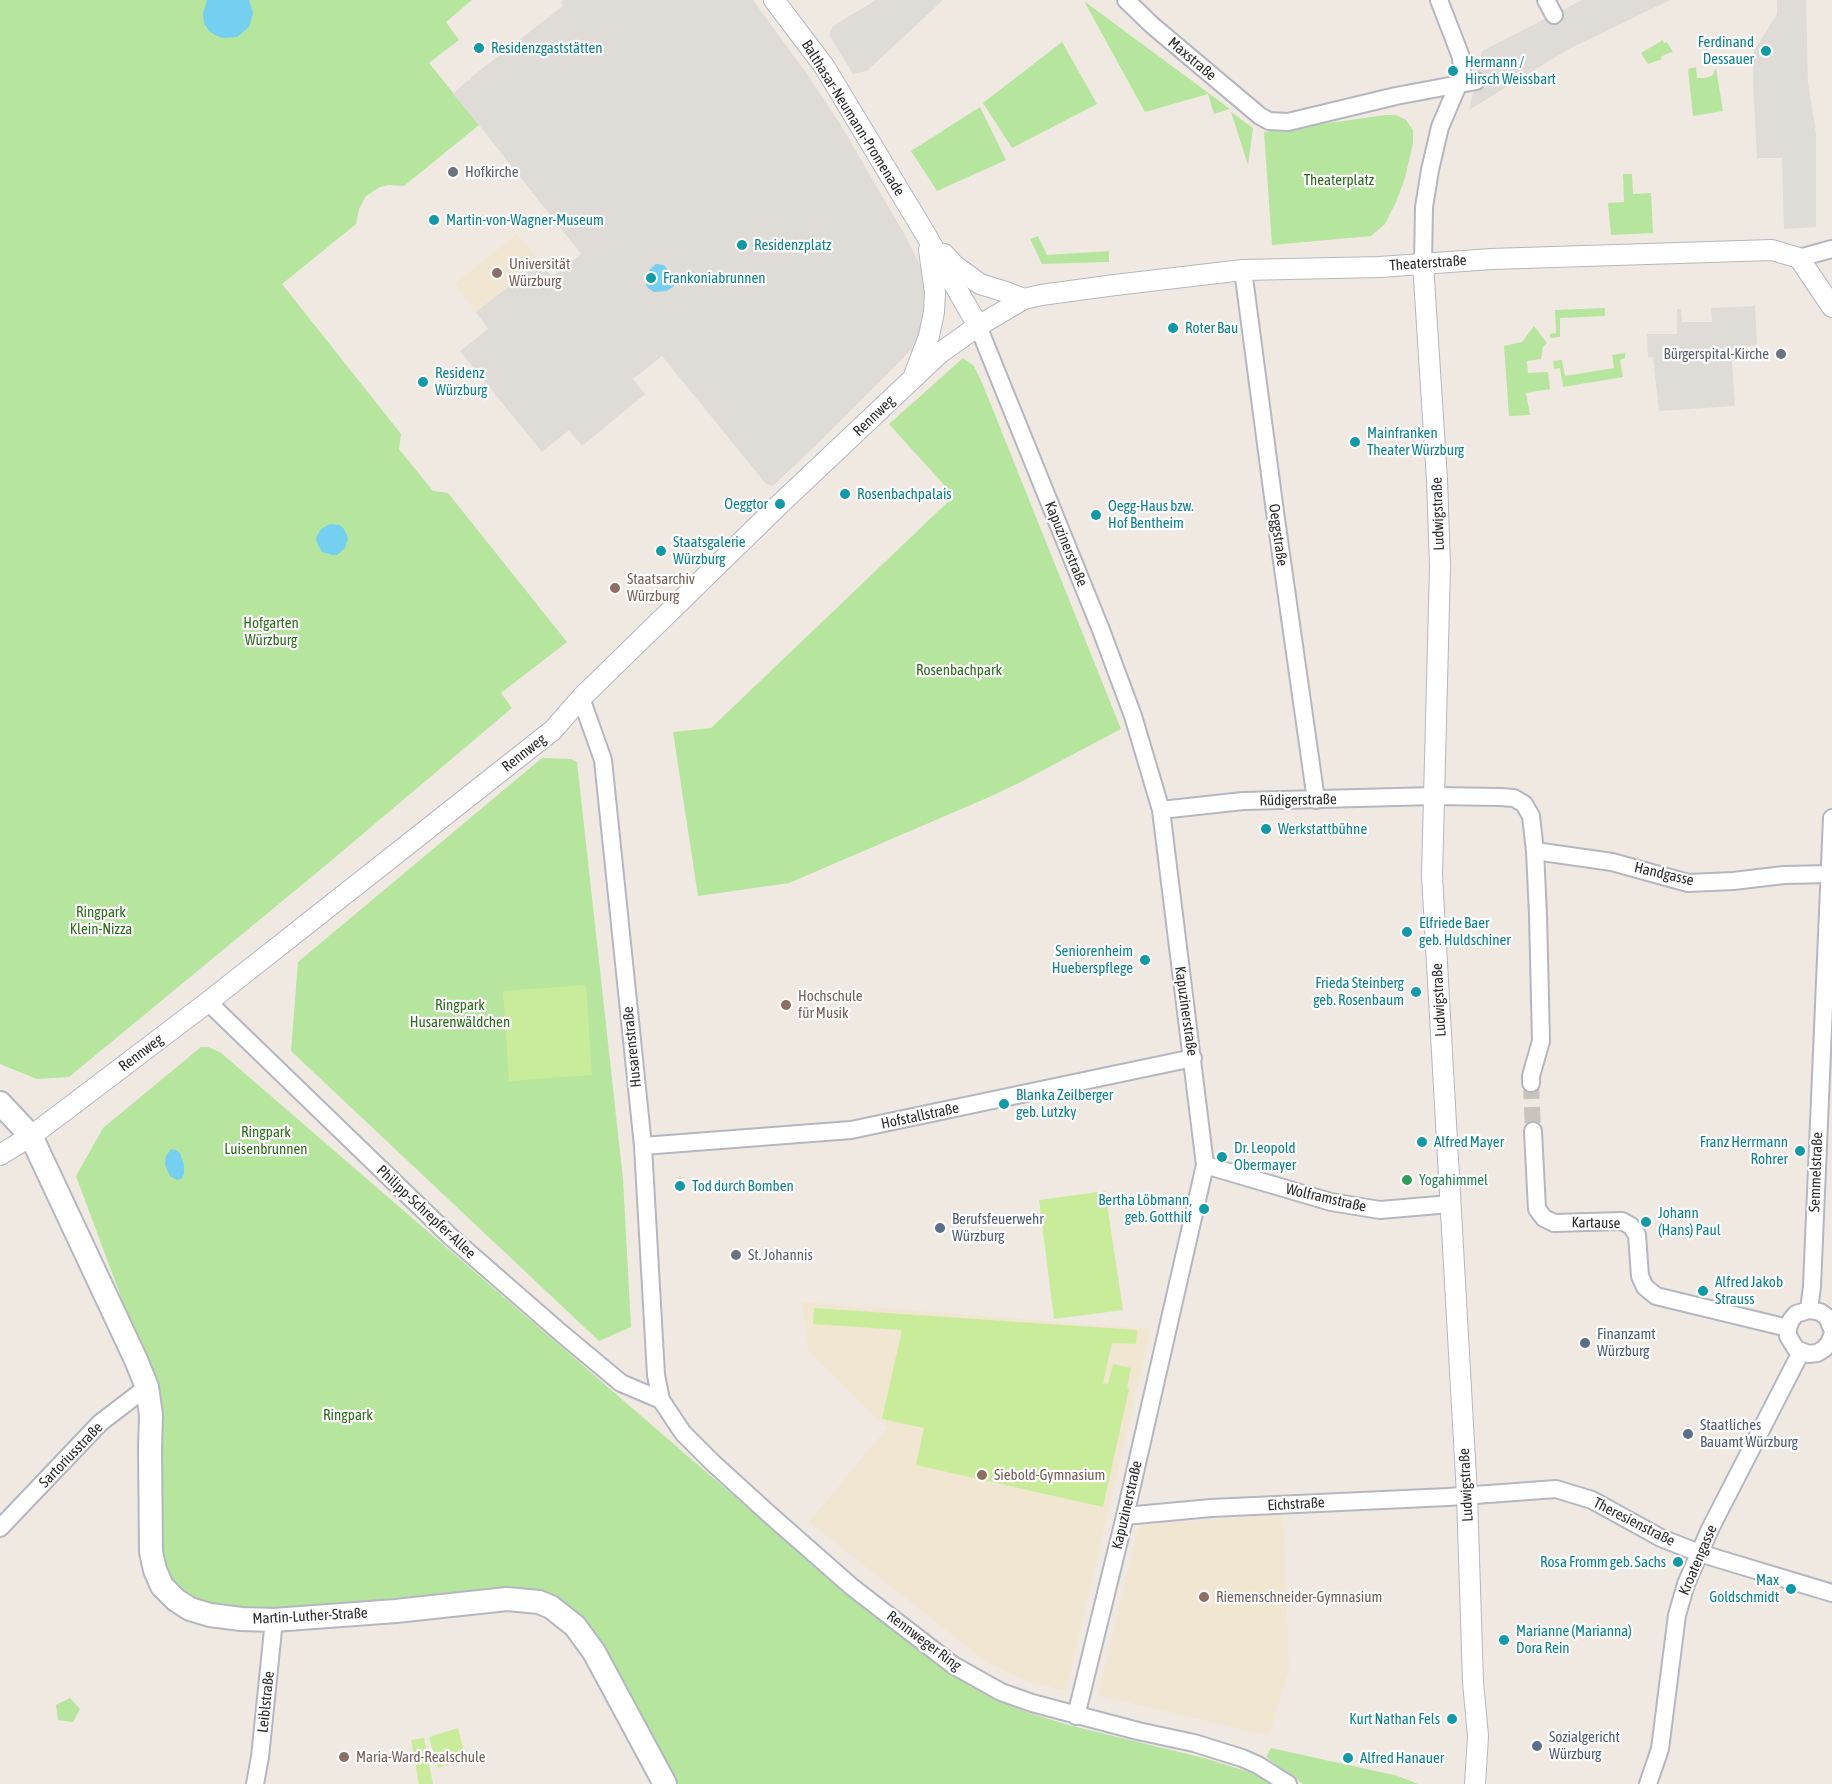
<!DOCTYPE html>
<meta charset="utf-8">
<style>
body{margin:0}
canvas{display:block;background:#efe9e1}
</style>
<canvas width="1832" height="1784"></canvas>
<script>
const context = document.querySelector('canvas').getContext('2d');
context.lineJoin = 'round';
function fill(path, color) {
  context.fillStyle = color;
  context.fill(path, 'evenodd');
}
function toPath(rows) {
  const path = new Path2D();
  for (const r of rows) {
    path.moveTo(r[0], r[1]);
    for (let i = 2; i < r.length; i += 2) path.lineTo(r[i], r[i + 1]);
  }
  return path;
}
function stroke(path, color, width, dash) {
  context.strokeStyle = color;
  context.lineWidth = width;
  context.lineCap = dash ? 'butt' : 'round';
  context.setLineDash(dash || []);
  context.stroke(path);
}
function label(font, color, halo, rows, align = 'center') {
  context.font = font + ' "Asap Condensed",sans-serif';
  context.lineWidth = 4.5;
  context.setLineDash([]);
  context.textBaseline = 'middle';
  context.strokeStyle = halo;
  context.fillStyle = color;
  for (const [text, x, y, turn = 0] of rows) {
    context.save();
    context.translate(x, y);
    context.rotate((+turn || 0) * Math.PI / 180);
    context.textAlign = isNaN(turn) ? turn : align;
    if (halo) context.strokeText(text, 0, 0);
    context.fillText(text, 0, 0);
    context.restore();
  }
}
fill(toPath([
 [517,234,540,262,476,312,455,284],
 [802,1302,1151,1329,1066,1691,1028,1681,988,1663,809,1522,887,1428,809,1352],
 [1283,1514,1289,1669,1269,1736,1098,1695,1139,1525]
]), '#f0e6d1');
fill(toPath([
 [0,0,472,0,446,22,459,40,429,63,479,125,404,186,389,185,380,187,366,196,359,209,356,224,282,284,401,434,399,449,433,491,448,493,567,642,501,693,512,708,326,865,69,1077,37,1079,0,1064],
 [1084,1,1230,109,1214,114,1208,94,1145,112],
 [1663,40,1664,43,1667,42,1673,52,1666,54,1661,57,1662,59,1648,64,1641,53],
 [1062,42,1097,104,1012,148,983,103],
 [1696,67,1697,78,1705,78,1712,76,1716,68,1723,111,1693,116,1688,69],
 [980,107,1006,160,937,191,911,151],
 [1231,112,1253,128,1248,165],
 [1386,115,1396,115,1406,120,1413,130,1413,143,1405,178,1396,202,1385,224,1371,236,1272,245,1264,132],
 [1623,174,1632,174,1633,194,1651,193,1653,233,1611,235,1608,203,1624,202],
 [1038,236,1047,255,1109,251,1109,262,1042,264,1030,239],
 [1605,308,1605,316,1560,318,1560,337,1550,338,1550,334,1556,333,1555,310],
 [1534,326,1547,343,1543,347,1541,359,1527,361,1528,373,1548,372,1550,389,1526,393,1530,415,1509,416,1504,346,1522,342],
 [1625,353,1625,358,1620,360,1623,377,1563,387,1560,368,1554,369,1553,361,1562,360,1565,376,1614,368,1612,355],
 [963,358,974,366,983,385,1121,729,1017,784,987,798,789,883,698,896,673,732,711,728,954,496,889,424],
 [542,758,571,759,577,762,623,1179,631,1327,599,1341,291,1051,298,962],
 [201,1047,208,1047,220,1052,830,1579,938,1665,968,1685,997,1701,1029,1713,1072,1726,1204,1758,1255,1774,1272,1784,670,1784,551,1608,247,1614,194,1605,165,1582,160,1552,156,1391,76,1176,103,1128],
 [70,1698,80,1709,73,1722,58,1720,56,1705],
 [1271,1748,1398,1776,1418,1784,1303,1784,1266,1757]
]), '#b6e59e');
fill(toPath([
 [586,985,592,1075,509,1081,503,991],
 [1105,1191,1123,1310,1054,1319,1039,1200],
 [814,1308,1137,1330,1136,1344,1112,1343,1103,1383,1108,1384,1113,1364,1131,1368,1127,1388,1129,1389,1103,1507,916,1465,924,1428,882,1419,902,1330,813,1324],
 [458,1728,466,1759,438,1768,429,1737],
 [424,1738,433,1784,419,1784,411,1740]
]), '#c9ec9a');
fill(toPath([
 [563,0,753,0,809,77,839,122,905,235,924,273,927,292,920,341,816,445,773,486,766,484,662,356,633,379,645,394,582,446,569,430,542,452,460,351,488,329,476,312,540,262,552,277,581,254,479,125,453,94,467,81,471,80,470,78,563,6,561,2],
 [876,0,943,0,867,71,853,74,829,35,833,26],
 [1582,0,1670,0,1567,50,1469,110,1482,51],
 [1777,0,1806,0,1808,82,1816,133,1816,227,1784,229,1782,158,1757,158,1753,81,1754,51,1777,14],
 [1755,306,1757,345,1731,349,1735,406,1659,411,1653,357,1648,358,1647,334,1677,334,1677,309,1681,309,1682,322,1712,322,1711,308]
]), '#dfdcd8');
fill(toPath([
 [207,0,249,0,253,13,249,27,237,37,222,38,215,35,209,31,204,23,203,14],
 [656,264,664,265,674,278,674,286,667,291,654,292,648,288,646,285,646,281,650,269],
 [330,524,340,525,344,529,348,538,345,548,337,555,332,555,322,552,317,543,316,538,321,529],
 [171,1149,176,1150,180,1153,184,1165,184,1174,181,1179,177,1180,170,1176,165,1165,166,1156]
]), '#75cff0');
stroke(toPath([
 [1531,1083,1533,1131]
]), '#c8c4bd', 16, [16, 8]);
const minor = toPath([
 [1126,0,1153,26,1260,116,1269,121,1288,122,1396,96,1476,81],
 [1546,0,1554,15],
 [1799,258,1832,249],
 [1423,263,1424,207,1430,170,1440,127,1458,85,1462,72,1461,57,1439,0],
 [1243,270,1275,512,1316,800],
 [978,326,1101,630,1133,716,1161,810,1205,1165,1125,1516,1076,1716],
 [581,698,603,760,643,1146,656,1375,661,1400,683,1433,713,1463,769,1514,852,1587,953,1665,1001,1692,1032,1703,1138,1731,1194,1743,1242,1758,1258,1765,1288,1784],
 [1161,810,1243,801,1435,796,1500,797,1514,798,1524,804,1531,816,1535,851,1538,915,1541,1041,1531,1076,1531,1083],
 [1535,851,1612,862,1688,883,1733,881,1784,875,1830,874],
 [208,1002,451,1237,561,1333,621,1383,661,1400],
 [1533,1131,1537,1209,1544,1218,1554,1223,1622,1221,1631,1226,1637,1235,1640,1276,1645,1287,1656,1296,1788,1328],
 [643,1146,851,1130,1193,1058],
 [1205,1165,1331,1202,1380,1210,1450,1204],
 [1809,1310,1812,1286,1832,818],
 [1832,1329,1827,1317,1820,1312,1809,1310,1796,1314,1791,1320,1788,1328,1788,1336,1796,1349,1809,1354,1817,1353,1824,1349,1829,1343,1832,1336],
 [1125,1516,1211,1508,1448,1497,1556,1489,1592,1500,1661,1538,1699,1553,1832,1593],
 [0,1528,100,1423,147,1387],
 [255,1784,260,1757,274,1620],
 [1648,1784,1660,1749,1677,1615,1686,1584,1710,1529,1801,1352]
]);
const tertiary = toPath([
 [774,0,824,66,926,235,978,326],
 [944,254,954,265,980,284,1006,292,1024,299],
 [1423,263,1437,480,1440,566,1432,875,1467,1495,1473,1682,1478,1736,1475,1784],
 [915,373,929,336,934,312,935,292,929,250],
 [0,1155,31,1136,67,1109,208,1002,553,730,581,698,780,504,940,353,978,326,1024,299,1041,295,1115,285,1243,270,1380,267,1491,259,1772,250,1799,258,1832,307]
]);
const secondary = toPath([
 [0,1103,31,1136,136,1360,147,1387,151,1415,150,1448,151,1552,155,1570,162,1586,176,1600,190,1609,210,1615,241,1619,274,1620,396,1611,507,1599,539,1602,551,1607,575,1626,594,1652,665,1784]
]);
stroke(minor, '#b4b7c1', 20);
stroke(tertiary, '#b4b7c1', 22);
stroke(secondary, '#b4b7c1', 26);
stroke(minor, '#fff', 16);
stroke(tertiary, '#fff', 20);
stroke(secondary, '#fff', 22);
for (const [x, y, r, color] of [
 [479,48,6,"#0f9aa8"],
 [1766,51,6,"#0f9aa8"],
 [1453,71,6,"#0f9aa8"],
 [453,172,6,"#6b7280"],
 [434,220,6,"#0f9aa8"],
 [742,245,6,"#0f9aa8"],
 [497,273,6,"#8d6e63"],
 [651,278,6,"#0f9aa8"],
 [1173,328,6,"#0f9aa8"],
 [1781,354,6,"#6b7280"],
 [423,382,6,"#0f9aa8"],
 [1355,442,6,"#0f9aa8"],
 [845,494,6,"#0f9aa8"],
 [780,504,6,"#0f9aa8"],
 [1096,515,6,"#0f9aa8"],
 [661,551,6,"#0f9aa8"],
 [615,588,6,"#8d6e63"],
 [1266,829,6,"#0f9aa8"],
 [1407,932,6,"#0f9aa8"],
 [1145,960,6,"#0f9aa8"],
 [1416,992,6,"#0f9aa8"],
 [786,1005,6,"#8d6e63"],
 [1004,1104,6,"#0f9aa8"],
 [1422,1142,6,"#0f9aa8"],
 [1800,1151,6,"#0f9aa8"],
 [1222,1157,6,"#0f9aa8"],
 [1407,1180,6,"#2e9e5b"],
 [680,1186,6,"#0f9aa8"],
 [1204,1209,6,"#0f9aa8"],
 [1646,1222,6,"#0f9aa8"],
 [940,1228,6,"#5c6f8a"],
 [736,1255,6,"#6b7280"],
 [1703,1291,6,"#0f9aa8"],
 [1585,1343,6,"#5c6f8a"],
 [1688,1434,6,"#5c6f8a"],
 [982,1475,6,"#8d6e63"],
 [1678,1562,6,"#0f9aa8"],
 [1791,1589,6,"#0f9aa8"],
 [1204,1597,6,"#8d6e63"],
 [1504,1640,6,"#0f9aa8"],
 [1452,1719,6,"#0f9aa8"],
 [1537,1746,6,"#5c6f8a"],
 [344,1757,6,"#8d6e63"],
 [1348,1758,6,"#0f9aa8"]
]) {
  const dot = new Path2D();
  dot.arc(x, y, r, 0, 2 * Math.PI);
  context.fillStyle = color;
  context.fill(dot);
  stroke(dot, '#fff', 2);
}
label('15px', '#0d838f', '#fff', [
 ["Ferdinand",1754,42,"right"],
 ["Dessauer",1754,59,"right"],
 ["Residenzgaststätten",491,48],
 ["Hermann /",1465,62],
 ["Hirsch Weissbart",1465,79],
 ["Martin-von-Wagner-Museum",446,220],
 ["Residenzplatz",754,245],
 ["Frankoniabrunnen",663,278],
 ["Roter Bau",1185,328],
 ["Residenz",435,373],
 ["Würzburg",435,390],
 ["Mainfranken",1367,433],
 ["Theater Würzburg",1367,450],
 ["Rosenbachpalais",857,494],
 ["Oeggtor",768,504,"right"],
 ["Oegg-Haus bzw.",1108,506],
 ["Hof Bentheim",1108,523],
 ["Staatsgalerie",673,542],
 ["Würzburg",673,559],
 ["Werkstattbühne",1278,829],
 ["Elfriede Baer",1419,923],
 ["geb. Huldschiner",1419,940],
 ["Seniorenheim",1133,951,"right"],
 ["Hueberspflege",1133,968,"right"],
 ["Frieda Steinberg",1404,983,"right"],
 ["geb. Rosenbaum",1404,1000,"right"],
 ["Blanka Zeilberger",1016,1095],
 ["geb. Lutzky",1016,1112],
 ["Alfred Mayer",1434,1142],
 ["Franz Herrmann",1788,1142,"right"],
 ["Rohrer",1788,1159,"right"],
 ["Dr. Leopold",1234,1148],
 ["Obermayer",1234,1165],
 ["Tod durch Bomben",692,1186],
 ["Bertha Löbmann,",1192,1200,"right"],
 ["geb. Gotthilf",1192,1217,"right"],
 ["Johann",1658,1213],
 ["(Hans) Paul",1658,1230],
 ["Alfred Jakob",1715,1282],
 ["Strauss",1715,1299],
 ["Rosa Fromm geb. Sachs",1666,1562,"right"],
 ["Max",1779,1580,"right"],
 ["Goldschmidt",1779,1597,"right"],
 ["Marianne (Marianna)",1516,1631],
 ["Dora Rein",1516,1648],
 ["Kurt Nathan Fels",1440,1719,"right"],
 ["Alfred Hanauer",1360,1758]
], 'left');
label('15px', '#2e2e2e', '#fff', [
 ["Maxstraße",1192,59,40],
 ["Balthasar-Neumann-Promenade",853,118,58],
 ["Theaterstraße",1428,263,-4],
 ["Rennweg",874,416,-44],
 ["Ludwigstraße",1438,514,-92],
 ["Oeggstraße",1278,535,82],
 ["Kapuzinerstraße",1066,544,68],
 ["Rennweg",524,753,-38],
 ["Rüdigerstraße",1298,800,-1],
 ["Handgasse",1664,874,13],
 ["Ludwigstraße",1439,1000,-93],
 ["Kapuzinerstraße",1186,1011,82],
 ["Husarenstraße",632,1047,-96],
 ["Rennweg",141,1053,-37],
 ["Hofstallstraße",920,1116,-12],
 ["Semmelstraße",1816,1172,-88],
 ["Wolframstraße",1326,1198,13],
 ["Philipp-Schrepfer-Allee",426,1212,43],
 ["Kartause",1596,1223,1],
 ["Sartoriusstraße",71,1455,-46],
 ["Ludwigstraße",1466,1485,-93],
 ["Eichstraße",1296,1504,-3],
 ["Kapuzinerstraße",1127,1505,-77],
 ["Theresienstraße",1634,1522,27],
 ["Kroatengasse",1698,1560,-67],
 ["Martin-Luther-Straße",310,1616,-3],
 ["Rennweger Ring",924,1641,37],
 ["Leiblstraße",266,1702,-84]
]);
label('15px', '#5b616d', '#fff', [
 ["Hofkirche",465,172],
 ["Bürgerspital-Kirche",1769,354,"right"],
 ["St. Johannis",748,1255]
], 'left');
label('15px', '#2c6e1b', '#fff', [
 ["Theaterplatz",1339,180],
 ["Hofgarten",271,623],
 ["Würzburg",271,640],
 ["Rosenbachpark",959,670],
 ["Ringpark",101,912],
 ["Klein-Nizza",101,929],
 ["Ringpark",460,1005],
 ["Husarenwäldchen",460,1022],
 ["Ringpark",266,1132],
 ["Luisenbrunnen",266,1149],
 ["Ringpark",348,1415]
]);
label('15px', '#785e54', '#fff', [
 ["Universität",509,264],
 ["Würzburg",509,281],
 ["Staatsarchiv",627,579],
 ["Würzburg",627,596],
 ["Hochschule",798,996],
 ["für Musik",798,1013],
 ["Siebold-Gymnasium",994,1475],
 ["Riemenschneider-Gymnasium",1216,1597],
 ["Maria-Ward-Realschule",356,1757]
], 'left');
label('15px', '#27864d', '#fff', [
 ["Yogahimmel",1419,1180]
], 'left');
label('15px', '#4e5e75', '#fff', [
 ["Berufsfeuerwehr",952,1219],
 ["Würzburg",952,1236],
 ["Finanzamt",1597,1334],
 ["Würzburg",1597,1351],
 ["Staatliches",1700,1425],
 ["Bauamt Würzburg",1700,1442],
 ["Sozialgericht",1549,1737],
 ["Würzburg",1549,1754]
], 'left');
</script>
